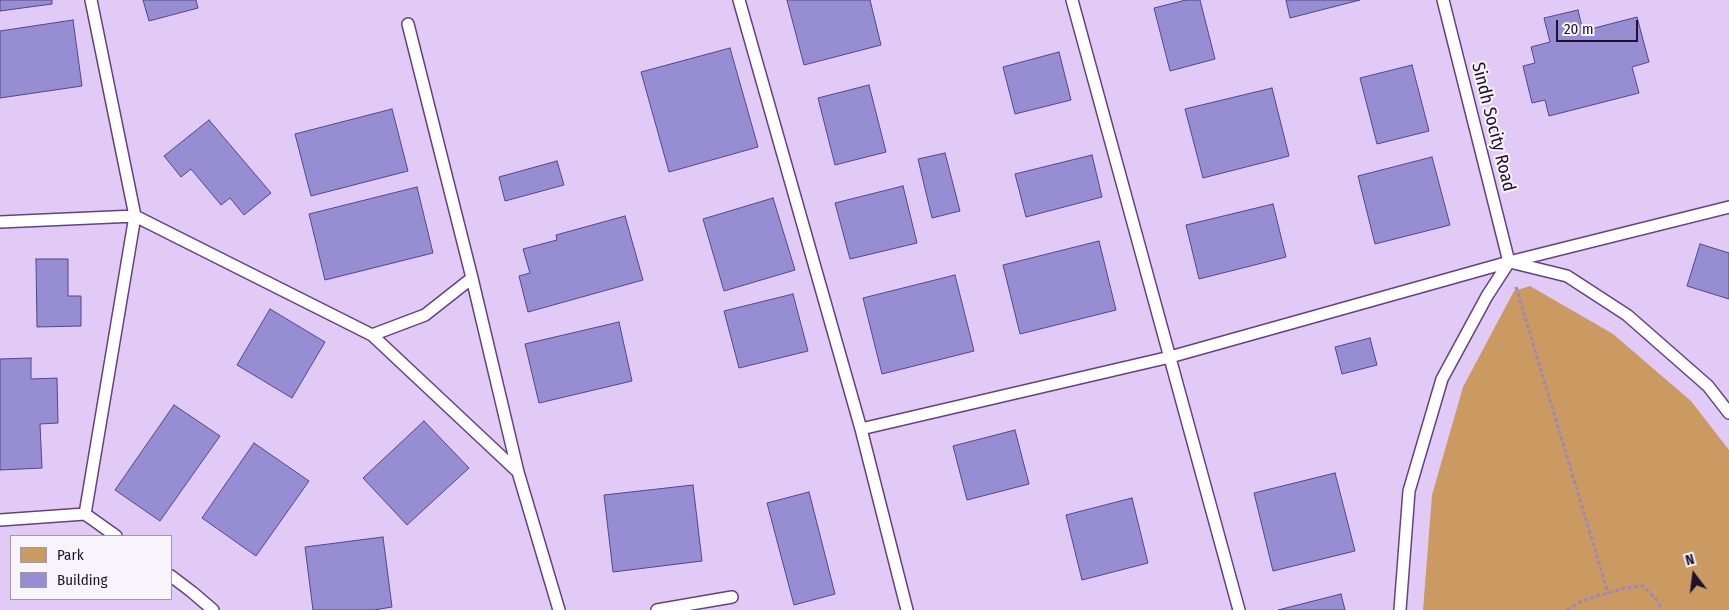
<!DOCTYPE html>
<style>
body{margin:0}
#map{position:relative;width:1729px;height:610px;overflow:hidden;background:#e2caf7;font-family:"Fira Sans Condensed",sans-serif}
canvas{display:block}
.legend{position:absolute;left:10px;top:535px;width:162px;height:65px;box-sizing:border-box;background:#f8f4fc;border:1px solid #a299a8;margin:0;padding:6px 9px;list-style:none;font-size:15px;color:#20102b}
.legend li{display:flex;align-items:center;gap:10px;height:25px}
.legend b{width:25px;border:1px solid #a299a8}
.north{position:absolute;left:1669px;top:550px;width:50px;height:50px;-webkit-text-stroke:4px #f8f4fc;paint-order:stroke;rotate:345deg;font-size:14px;font-weight:700;line-height:20px;text-align:center;color:#20102b}
.north::after{content:'';display:block;margin:auto;width:18px;height:22px;background:#20102b;clip-path:polygon(50% 0,100% 100%,50% 72%,0 100%)}
.scale{position:absolute;left:1556px;top:20px;width:82px;height:22px;box-sizing:border-box;border:2px solid #20102b;border-top:0;padding-left:6px;font-size:15px;line-height:18px;white-space:nowrap;color:#20102b;-webkit-text-stroke:4px #f8f4fc;paint-order:stroke}
</style>
<div id="map">
<canvas width="1729" height="610"></canvas>
<ul class="legend">
<li><b style="height:14px;background:#cb9a62"></b>Park</li>
<li><b style="height:14px;background:#968dd2"></b>Building</li>
</ul>
<div class="north">N</div>
<div class="scale">20 m</div>
</div>
<script>
const context = document.querySelector('canvas').getContext('2d');
context.lineJoin = 'round';
function fill(path, color) {
  context.fillStyle = color;
  context.fill(path, 'evenodd');
}
function toPath(rows) {
  const path = new Path2D();
  for (const r of rows) {
    path.moveTo(r[0], r[1]);
    for (let i = 2; i < r.length; i += 2) path.lineTo(r[i], r[i + 1]);
  }
  return path;
}
function stroke(path, color, width, dash) {
  context.strokeStyle = color;
  context.lineWidth = width;
  context.lineCap = dash ? 'butt' : 'round';
  context.setLineDash(dash || []);
  context.stroke(path);
}
function label(font, color, halo, rows, align = 'center') {
  context.font = font + ' "Fira Sans Condensed",sans-serif';
  context.lineWidth = 4;
  context.setLineDash([]);
  context.textBaseline = 'middle';
  context.strokeStyle = halo;
  context.fillStyle = color;
  for (const [text, x, y, turn = 0] of rows) {
    context.save();
    context.translate(x, y);
    context.rotate((+turn || 0) * Math.PI / 180);
    context.textAlign = isNaN(turn) ? turn : align;
    if (halo) context.strokeText(text, 0, 0);
    context.fillText(text, 0, 0);
    context.restore();
  }
}
fill(toPath([
 [1530,286,1613,334,1691,401,1729,450,1729,610,1423,610,1432,495,1463,387,1514,291]
]), '#cb9a62');
const building = toPath([
 [0,0,52,0,52,4,0,11,0,0],
 [143,0,196,0,198,8,149,21,143,0],
 [787,0,870,0,881,45,804,65,787,0],
 [1186,0,1200,0,1215,59,1170,71,1154,8,1186,0],
 [1286,0,1360,0,1290,18,1286,0],
 [1578,10,1583,31,1637,17,1649,62,1632,67,1639,93,1549,116,1545,100,1532,103,1523,66,1535,63,1531,47,1550,42,1544,18,1578,10],
 [73,20,82,86,0,98,0,31,73,20],
 [730,48,758,147,669,172,641,72,730,48],
 [1059,52,1071,100,1015,114,1003,67,1059,52],
 [1412,65,1429,131,1377,144,1360,78,1412,65],
 [869,85,886,152,835,165,818,98,869,85],
 [1272,88,1289,156,1203,178,1185,109,1272,88],
 [392,109,408,171,311,196,295,134,392,109],
 [209,120,271,193,244,215,230,198,221,205,191,169,181,177,164,156,209,120],
 [945,153,960,211,932,218,918,159,945,153],
 [1092,155,1102,197,1026,217,1015,174,1092,155],
 [1432,157,1450,225,1375,244,1358,176,1432,157],
 [557,161,564,185,505,201,499,177,557,161],
 [903,186,917,243,850,259,835,203,903,186],
 [417,187,433,253,325,280,309,214,417,187],
 [773,198,795,270,724,291,703,219,773,198],
 [1273,204,1286,257,1199,279,1186,225,1273,204],
 [625,216,643,280,528,312,519,276,530,273,523,249,557,240,556,235,625,216],
 [1099,241,1116,310,1020,334,1003,265,1099,241],
 [1700,244,1729,253,1729,299,1687,286,1700,244],
 [36,259,68,259,68,296,81,296,81,326,37,327,36,259],
 [955,275,974,351,882,374,863,298,955,275],
 [793,294,808,351,739,368,724,311,793,294],
 [270,309,325,342,292,398,237,365,270,309],
 [619,322,632,381,539,403,525,344,619,322],
 [1370,338,1377,365,1342,374,1335,347,1370,338],
 [31,358,31,379,57,378,58,423,40,424,42,468,0,470,0,359,31,358],
 [174,405,220,436,160,521,115,490,174,405],
 [424,421,469,468,407,525,363,478,424,421],
 [1015,430,1029,484,967,500,953,446,1015,430],
 [254,443,309,481,256,556,202,518,254,443],
 [1335,473,1355,551,1273,571,1254,493,1335,473],
 [693,485,702,561,613,572,604,495,693,485],
 [809,492,835,594,794,605,767,503,809,492],
 [1132,498,1148,563,1082,580,1066,515,1132,498],
 [383,537,392,607,374,610,313,610,305,547,383,537],
 [1341,594,1345,610,1278,610,1341,594]
]);
fill(building, '#968dd2');
stroke(building, '#52468b', 1);
const service = toPath([
 [739,0,861,429,907,610],
 [1072,0,1239,610],
 [408,24,472,278,518,472],
 [0,222,135,216,372,335,518,472,559,610],
 [1510,262,1567,276,1627,315,1708,386,1729,413],
 [372,335,425,315,472,278],
 [861,429,1170,357,1509,262,1729,207],
 [85,514,135,216,91,0],
 [0,520,85,514,116,536],
 [171,576,192,592,213,610],
 [657,610,732,597],
 [1400,610,1409,491,1442,379,1487,296,1509,262,1443,0]
]);
stroke(service, '#664181', 14);
stroke(toPath([
 [1516,287,1608,593],
 [1567,610,1584,600,1625,588,1643,586,1656,599,1662,610]
]), '#9e89af', 3, [4, 2.5]);
stroke(service, '#fff', 11);
label('18px', '#20102b', '#f8f4fc', [
 ["Sindh Socity Road",1493,127,76]
]);
</script>
